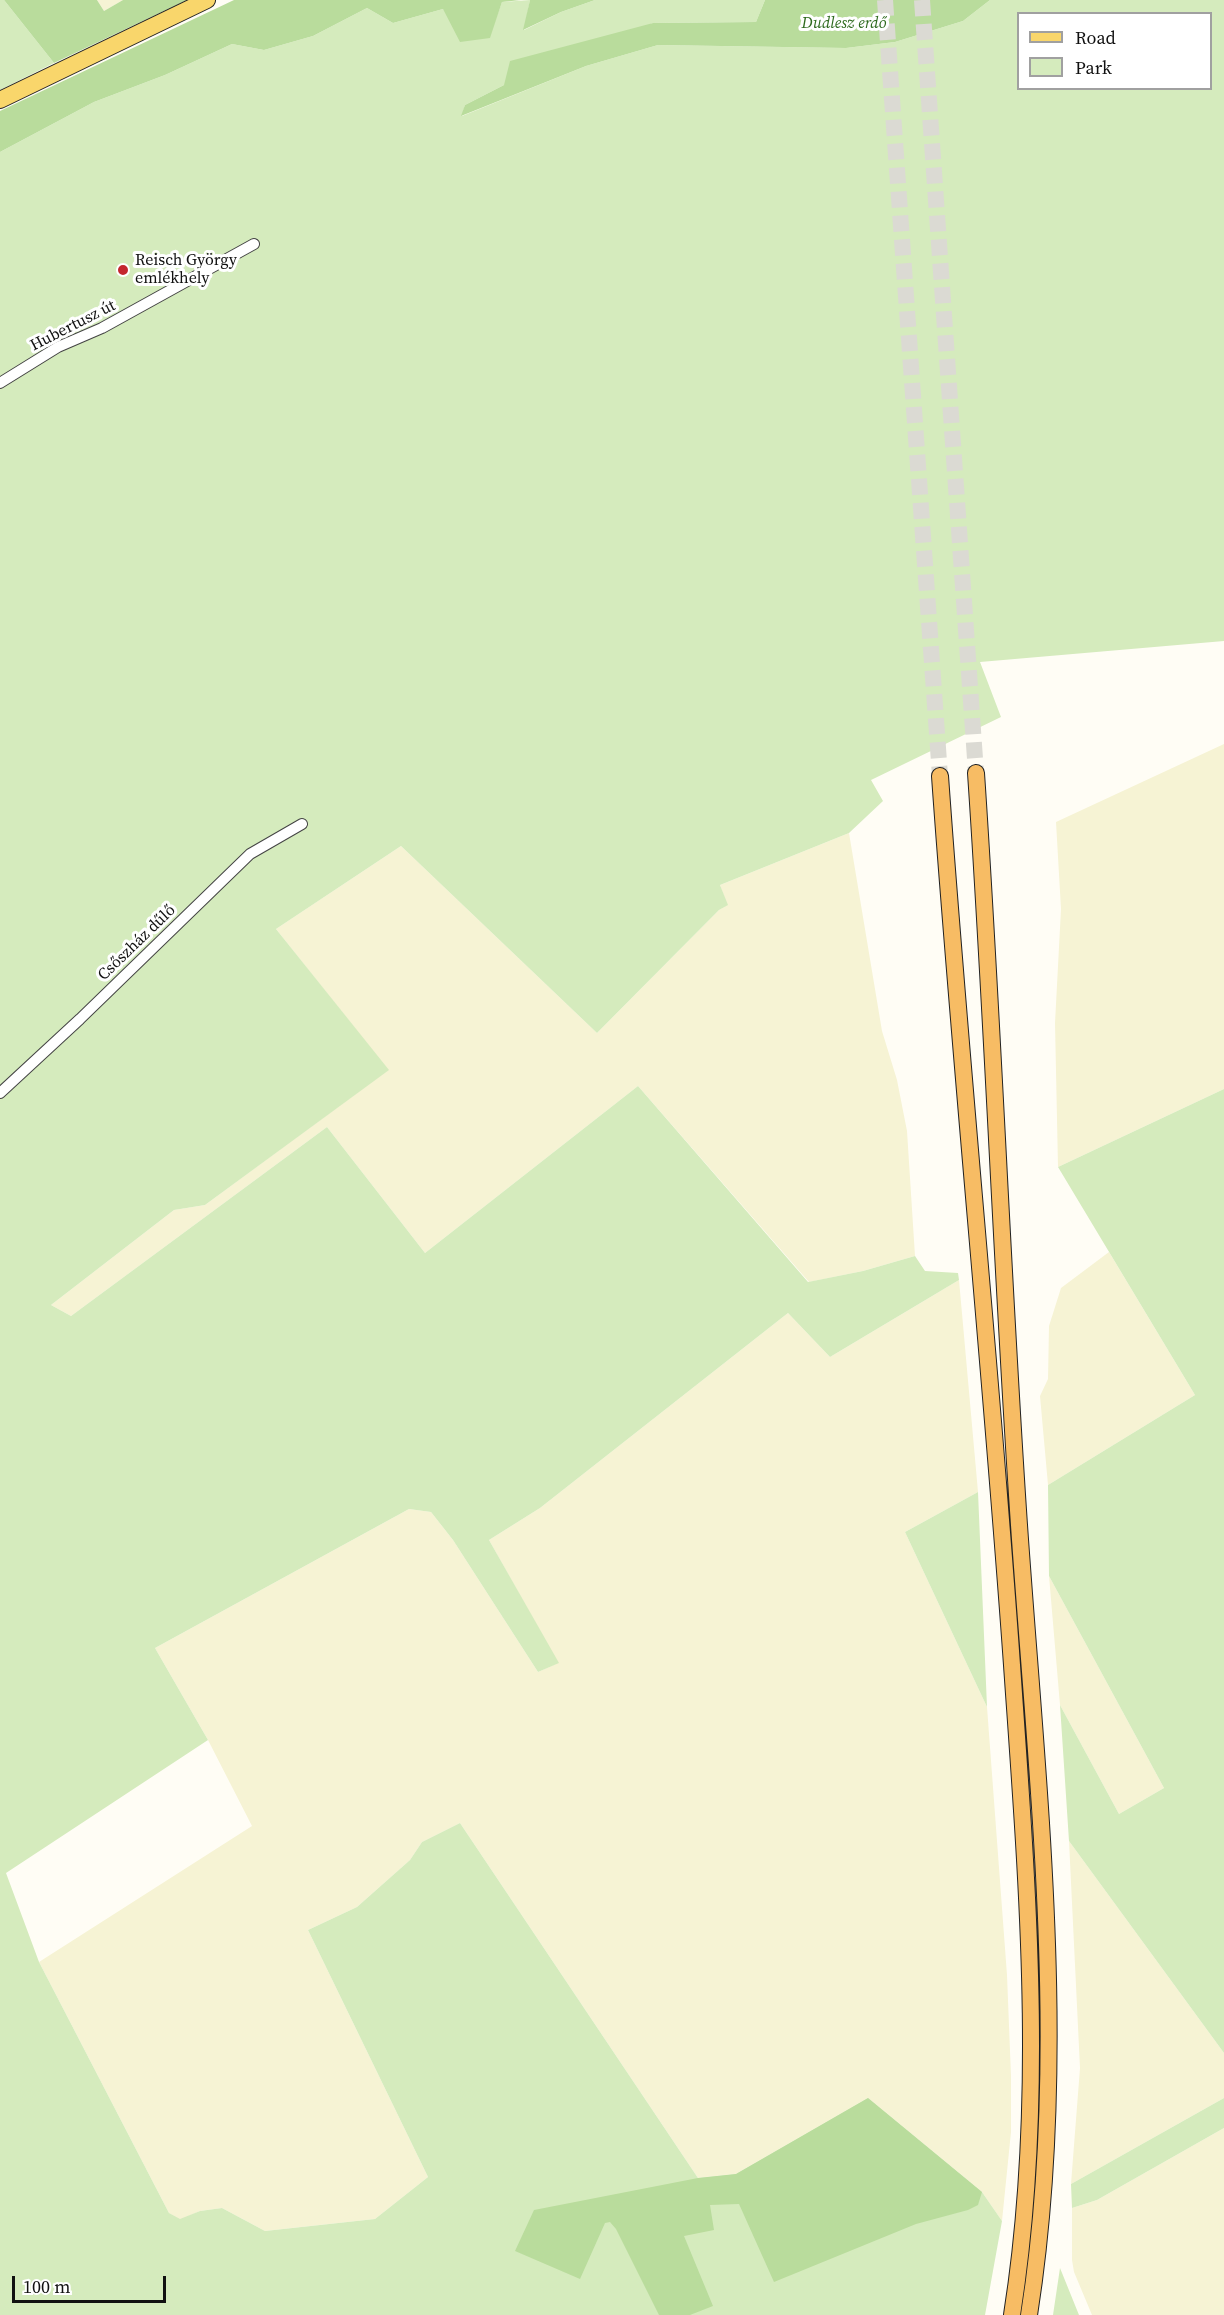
<!DOCTYPE html>
<html>
<head>
<meta charset="utf-8">
<style>
  body { margin:0 }
  #map { position:relative; width:1224px; height:2315px; overflow:hidden; background:#fffdf5; font-family:"Source Serif 4",serif }
  canvas { display:block }
  .legend { position:absolute; left:1017px; top:12px; width:195px; height:78px; box-sizing:border-box; background:#fff; border:2px solid #a0a0a0; margin:0; padding:8px 10px; list-style:none; font-size:18px; color:#111 }
  .legend li { display:flex; align-items:center; gap:12px; height:30px }
  .legend b { width:30px; border:2px solid #a0a0a0 }
  .scale { position:absolute; left:12px; top:2276px; width:154px; height:27px; box-sizing:border-box; border:3px solid #111; border-top:0; padding-left:8px; font-size:18px; line-height:21px; white-space:nowrap; color:#111; -webkit-text-stroke:4px #fff; paint-order:stroke }
</style>
</head>
<body>
<div id="map">
<canvas width="1224" height="2315"></canvas>
<ul class="legend">
<li><b style="height:8px;background:#f9d66b"></b>Road</li>
<li><b style="height:16px;background:#d5ebbd"></b>Park</li>
</ul>
<div class="scale">100 m</div>
</div>
<script>
const ctx = document.querySelector('canvas').getContext('2d');
ctx.lineJoin = 'round';
function paint(path, color) {
  ctx.fillStyle = color;
  ctx.fill(path, 'evenodd');
}
function trace(path, color, width, dash) {
  ctx.strokeStyle = color;
  ctx.lineWidth = width;
  ctx.lineCap = dash ? 'butt' : 'round';
  ctx.setLineDash(dash || []);
  ctx.stroke(path);
}
function label(font, color, halo, rows, align = 'center') {
  ctx.font = font + ' "Source Serif 4",serif';
  ctx.lineWidth = 6;
  ctx.setLineDash([]);
  ctx.textBaseline = 'middle';
  ctx.strokeStyle = halo;
  ctx.fillStyle = color;
  for (const [text, x, y, turn = 0] of rows) {
    ctx.save();
    ctx.translate(x, y);
    ctx.rotate((+turn || 0) * Math.PI / 180);
    ctx.textAlign = isNaN(turn) ? turn : align;
    if (halo) ctx.strokeText(text, 0, 0);
    ctx.fillText(text, 0, 0);
    ctx.restore();
  }
}
paint(new Path2D(`
  M97,0H123L104,11Z
  M1224,744V1089L1058,1167L1055,1023L1061,909L1056,822Z
  M849,833L882,1031L897,1080L907,1131L915,1256L863,1271L809,1282L638,1086L425,1253L327,1127L71,1316L51,1305L174,1210L205,1205L388,1070L276,929L401,846L597,1033L719,910L727,905L720,885Z
  M1109,1252L1195,1395L1048,1485L1040,1396L1048,1379L1049,1326L1061,1288Z
  M959,1280L978,1492L905,1532L987,1707L1007,1975L1011,2076V2132L1002,2221L982,2192L868,2098L736,2174L698,2178L460,1823L422,1842L410,1860L357,1907L308,1930L428,2177L375,2219L265,2231L222,2208L200,2211L180,2220L169,2213L39,1962L252,1826L208,1740L155,1648L409,1509L431,1512L453,1540L538,1672L558,1663L489,1540L540,1508L788,1313L830,1357Z
  M1049,1576L1164,1788L1119,1814L1060,1705Z
  M1069,1841L1224,2053V2098L1071,2184L1080,2068Z
  M1224,2128V2315H1092L1074,2272L1072,2260V2208L1097,2200Z`), '#f6f3d4');
paint(new Path2D(`
  M0,0H4L54,63L0,90Z
  M530,0L524,30L561,12L595,0H765L756,22L653,23L504,85L465,105L462,116L586,66L658,45L846,48L895,42L963,21L990,0H1224V641L980,662L1001,717L871,780L883,801L849,833L720,885L728,905L719,910L597,1033L401,846L276,929L389,1070L205,1205L174,1210L51,1305L71,1316L327,1127L425,1253L638,1086L808,1282L863,1271L915,1256L925,1271L958,1273L959,1280L830,1357L788,1313L540,1508L489,1540L559,1663L538,1672L453,1540L431,1512L409,1509L155,1648L208,1740L6,1873L39,1962L169,2213L180,2219L200,2211L222,2208L265,2231L375,2219L428,2177L308,1930L357,1907L410,1860L422,1842L460,1823L698,2178L736,2174L868,2098L982,2192L1002,2221L985,2315H0V152L94,102L165,75L232,44L264,50L313,36L367,8L393,23L443,9L489,38L502,2ZM1018,14H1210V88H1018Z
  M1224,1089V2053L1069,1841L1060,1705L1119,1814L1164,1788L1049,1576L1048,1485L1195,1395L1058,1167Z
  M978,1492L987,1707L905,1532Z
  M1224,2098V2128L1097,2200L1072,2208L1071,2184Z
  M1060,2268L1079,2315H1053Z`), '#d5ebbd');
paint(new Path2D(`
  M4,0H97L104,11L123,0H187L54,63Z
  M234,0H521L502,2L490,38L460,42L443,9L393,23L367,8L313,36L264,50L232,44L165,75L94,102L0,152V111Z
  M530,0H595L561,12L523,30Z
  M765,0H990L963,21L895,42L846,48L658,45L586,66L461,116L465,105L504,85L510,61L653,23L756,22Z
  M868,2098L982,2192L978,2205L968,2210L916,2224L774,2282L739,2204L710,2205L714,2230L684,2236L713,2306L690,2315H659L616,2229L610,2222L605,2223L580,2279L515,2251L534,2210L698,2178L736,2174Z`), '#b9dc9c');
trace(new Path2D(`
  M885,0L940,776
  M922,0L976,773`), '#dbdad3', 16, [16, 8]);
const minor = new Path2D(`
  M0,383L58,347L102,328L254,244
  M0,1093L80,1019L250,854L302,824`);
const primary = new Path2D(`
  M0,100L207,0`);
const trunk = new Path2D(`
  M976,773C993,1023 1002,1274 1019,1525C1037,1787 1070,2054 1029,2315
  M940,776C961,1072 991,1368 1012,1665C1027,1882 1046,2099 1012,2315`);
trace(minor, '#444', 12);
trace(primary, '#222', 18);
trace(trunk, '#222', 18);
trace(minor, '#fff', 10);
trace(primary, '#f9d66b', 16);
trace(trunk, '#f7bc64', 16);
for (const [x, y, r, color] of [
  [123,270,6,"#c4262e"]
]) {
  const dot = new Path2D();
  dot.arc(x, y, r, 0, 2 * Math.PI);
  ctx.fillStyle = color;
  ctx.fill(dot);
  trace(dot, '#fff', 2);
}
label('italic 16px', '#2f6b1f', '#fff', [
  ["Dudlesz erdő",844,24]
]);
label('16px', '#111', '#fff', [
  ["Reisch György",135,261],
  ["emlékhely",135,279]
], 'left');
label('16px', '#111', '#fff', [
  ["Hubertusz út",73,326,-27],
  ["Csőszház dűlő",137,943,-44]
]);
</script>
</body>
</html>
